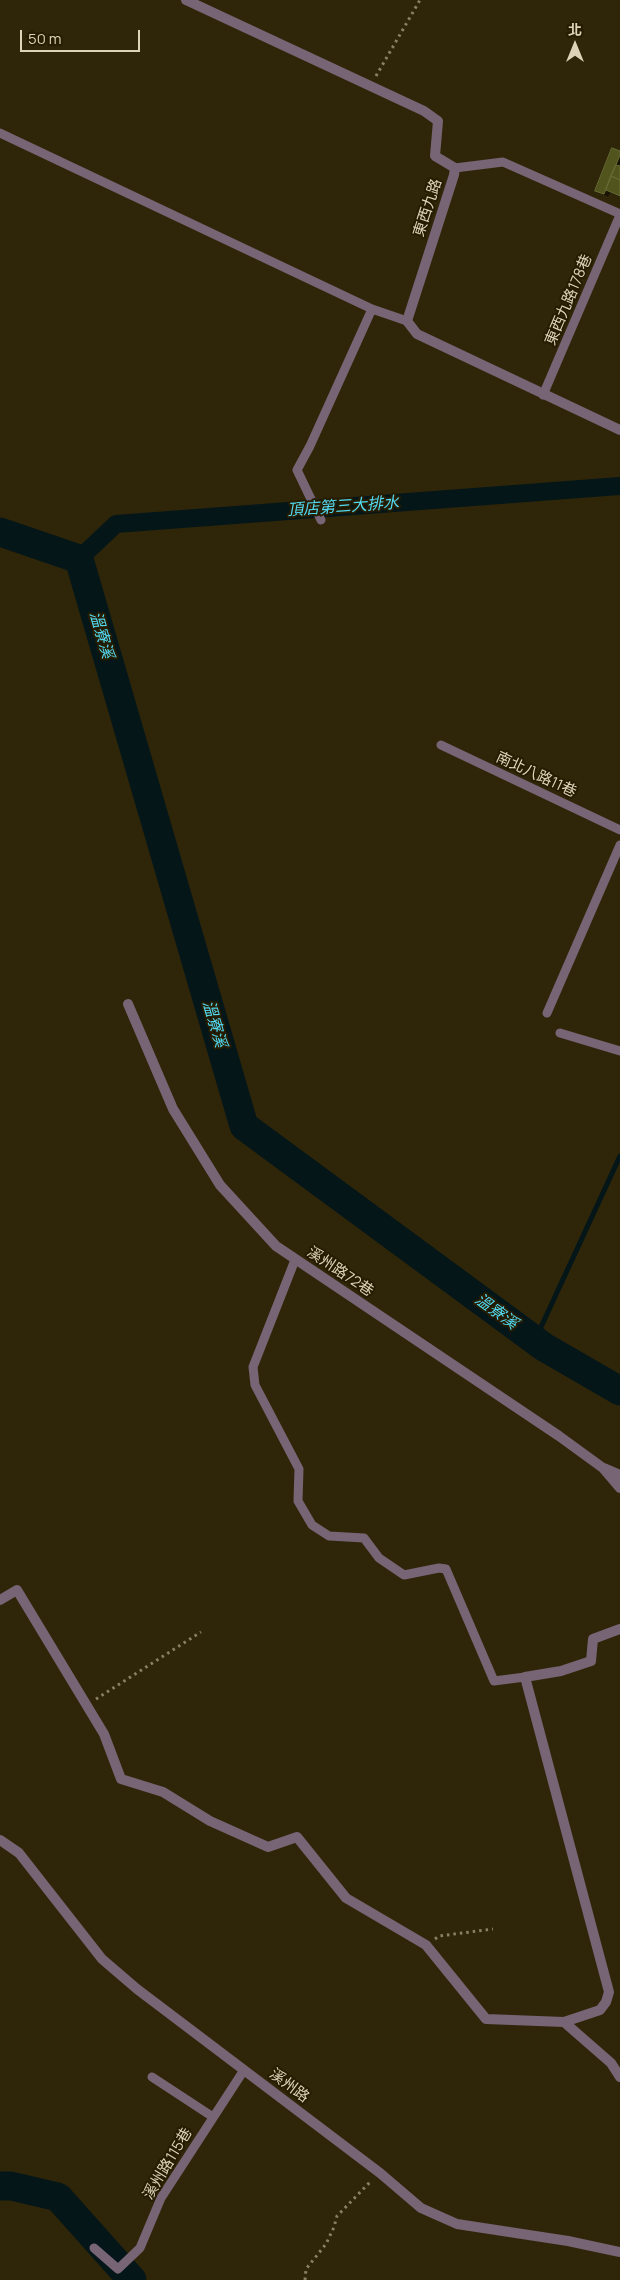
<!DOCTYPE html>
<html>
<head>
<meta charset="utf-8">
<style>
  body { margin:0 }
  #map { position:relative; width:620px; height:2280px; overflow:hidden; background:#2f2609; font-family:Manrope,"Noto Sans TC",sans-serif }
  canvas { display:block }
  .north { position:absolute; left:550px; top:20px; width:50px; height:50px; -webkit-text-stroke:4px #251c01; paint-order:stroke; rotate:0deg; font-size:14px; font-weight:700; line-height:20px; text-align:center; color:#dcd3b8 }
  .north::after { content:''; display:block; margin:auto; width:18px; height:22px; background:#dcd3b8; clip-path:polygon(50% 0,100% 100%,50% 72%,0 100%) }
  .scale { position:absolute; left:20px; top:30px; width:120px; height:22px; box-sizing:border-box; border:2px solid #dcd3b8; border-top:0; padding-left:6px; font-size:15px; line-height:18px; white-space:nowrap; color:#dcd3b8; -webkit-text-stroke:4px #251c01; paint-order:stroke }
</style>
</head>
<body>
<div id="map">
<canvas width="620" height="2280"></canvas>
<div class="north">北</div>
<div class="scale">50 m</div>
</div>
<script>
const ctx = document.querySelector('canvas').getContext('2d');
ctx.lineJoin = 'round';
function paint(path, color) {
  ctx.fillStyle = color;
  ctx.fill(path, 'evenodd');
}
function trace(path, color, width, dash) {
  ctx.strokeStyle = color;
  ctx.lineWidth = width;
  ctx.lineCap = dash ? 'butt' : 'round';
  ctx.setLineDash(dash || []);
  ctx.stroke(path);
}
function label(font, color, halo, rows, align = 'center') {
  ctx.font = font + ' Manrope,"Noto Sans TC",sans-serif';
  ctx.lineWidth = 4;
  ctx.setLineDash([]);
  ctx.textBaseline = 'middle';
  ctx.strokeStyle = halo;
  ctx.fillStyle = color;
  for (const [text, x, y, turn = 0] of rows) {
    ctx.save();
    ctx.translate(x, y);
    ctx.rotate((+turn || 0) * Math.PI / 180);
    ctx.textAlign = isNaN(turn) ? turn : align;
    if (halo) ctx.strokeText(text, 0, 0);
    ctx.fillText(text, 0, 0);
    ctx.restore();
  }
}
paint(new Path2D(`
  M620,153V197L610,193L608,197L596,190Z`), '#0007');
trace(new Path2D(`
  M535,1340L620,1156`), '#051619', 5);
trace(new Path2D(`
  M79,559L116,524L620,486`), '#051619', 18);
trace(new Path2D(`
  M0,532L79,559L244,1126L544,1347L620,1391
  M0,2186H11L58,2197L132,2280`), '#051619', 29);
const building = new Path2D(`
  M612,148L620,151V155L604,194L595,191Z
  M616,165L620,166V180L611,176Z
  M611,176L620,180V196L606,190Z`);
paint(building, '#51541d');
trace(building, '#686b35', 1);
trace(new Path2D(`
  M376,76L420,0
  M96,1699L201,1632
  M435,1939L439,1936L493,1929
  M305,2280L306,2269L326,2244L334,2227L337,2216L372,2180`), '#8a8165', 3, [2.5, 4]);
trace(new Path2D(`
  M0,133L372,309L407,321
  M455,168L503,162L620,214
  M543,395L620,215
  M321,520L297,470L310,446L372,309
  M441,745L620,830
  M547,1013L620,845
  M560,1033L620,1051
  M295,1260L253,1367L255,1385L299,1469L298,1501L312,1525L329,1536L364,1538L379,1558L404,1575L439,1568L446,1569L494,1681L525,1677
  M152,2077L213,2117
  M94,2248L118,2269L140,2248L161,2198L244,2070`), '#776474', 9);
trace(new Path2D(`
  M128,1004L173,1109L220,1185L276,1246L559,1436L603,1468L620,1488
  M604,1468L620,1475
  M0,1600L17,1590L104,1734L121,1779L163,1792L210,1821L268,1847L297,1837L346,1898L426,1945L486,2019L564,2022L600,2010L606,2002L609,1992L525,1677L561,1671L591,1661L593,1639L620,1629
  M0,1840L19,1853L102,1959L137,1989L380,2173L421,2208L457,2224L568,2241L620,2252
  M564,2022L611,2063L620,2077`), '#776474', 10);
trace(new Path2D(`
  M186,0L424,111L438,121L435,156L455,168L454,175L407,321L417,334L620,430`), '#776474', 10);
label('15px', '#dcd3b8', '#251c01', [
  ["東西九路",428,208,-72],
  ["東西九路178巷",569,300,-67],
  ["南北八路11巷",536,775,25],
  ["溪州路72巷",340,1272,34],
  ["溪州路",289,2086,37],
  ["溪州路115巷",168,2164,-59]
]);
label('italic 16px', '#52daf3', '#251c01', [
  ["頂店第三大排水",343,507,-4],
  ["溫寮溪",101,635,74],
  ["溫寮溪",214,1024,74],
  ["溫寮溪",496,1312,36]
]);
</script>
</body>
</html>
